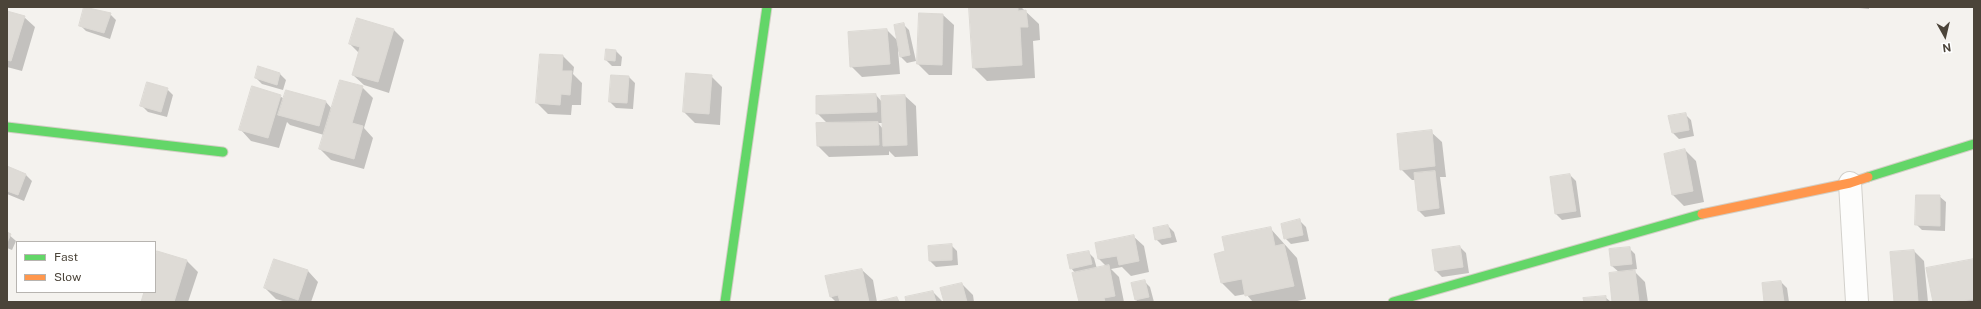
<!DOCTYPE html>
<html>
<head>
<meta charset="utf-8">
<style>
  body { margin:0 }
  #map { position:relative; width:1981px; height:309px; overflow:hidden; background:#f4f2ee; font-family:"Public Sans",sans-serif }
  canvas { display:block }
  .frame { position:absolute; inset:0; border:8px solid #4b4439; pointer-events:none }
  .legend { position:absolute; left:16px; top:241px; width:140px; height:52px; box-sizing:border-box; background:#fff; border:1px solid #b7b4b0; margin:0; padding:5px 7px; list-style:none; font-size:12px; color:#4b4439 }
  .legend li { display:flex; align-items:center; gap:8px; height:20px }
  .legend b { width:20px; border:1px solid #b7b4b0 }
  .north { position:absolute; left:1925px; top:16px; width:40px; height:40px; -webkit-text-stroke:3px #fff; paint-order:stroke; rotate:172deg; font-size:11px; font-weight:700; line-height:16px; text-align:center; color:#4b4439 }
  .north::after { content:''; display:block; margin:auto; width:14px; height:18px; background:#4b4439; clip-path:polygon(50% 0,100% 100%,50% 72%,0 100%) }
</style>
</head>
<body>
<div id="map">
<canvas width="1981" height="309"></canvas>
<div class="frame"></div>
<ul class="legend">
<li><b style="height:5px;background:#63d668"></b>Fast</li>
<li><b style="height:5px;background:#ff974d"></b>Slow</li>
</ul>
<div class="north">N</div>
</div>
<script>
const ctx = document.querySelector('canvas').getContext('2d');
ctx.lineJoin = 'round';
function paint(path, color) {
  ctx.fillStyle = color;
  ctx.fill(path, 'evenodd');
}
function trace(path, color, width, dash) {
  ctx.strokeStyle = color;
  ctx.lineWidth = width;
  ctx.lineCap = dash ? 'butt' : 'round';
  ctx.setLineDash(dash || []);
  ctx.stroke(path);
}
paint(new Path2D(`
  M85,7L110,14L116,20L110,39L86,31L80,25Z
  M970,7H1021L1039,24L1040,40L1033,41L1035,78L987,81L974,68Z
  M1849,7H1869V9Z
  M7,12L24,17L35,27L22,71L7,67Z
  M920,14L943,15L954,25L952,75H929L918,64Z
  M903,24L909,30L916,61L907,63L901,57L898,50L900,74L862,77L851,66L887,30L898,41Z
  M394,30L404,40L389,93L364,85L353,75L359,53L350,44Z
  M616,51L622,57L621,66H612L606,60Z
  M563,56L574,67L573,74L582,83L581,105H572L571,115L548,114L537,103Z
  M259,68L280,74L286,80L283,90L262,84L256,78Z
  M711,76L722,87L720,125L695,123L684,112Z
  M629,77L635,83L633,109L616,108L610,102Z
  M362,87L373,98L364,128L373,138L364,169L331,160L320,149L324,135L290,125L287,122L279,148L251,141L241,130L280,96L284,99L286,91L326,102L332,109Z
  M167,89L173,95L167,117L148,112L142,106Z
  M876,95L882,102L905,96L916,106L918,156L895,157L889,151V155L829,157L818,146L828,124L817,113ZM878,123H883V129Z
  M1685,114L1691,120L1694,136L1679,139L1673,133Z
  M1431,132L1442,142L1446,177H1440L1445,214L1425,217L1419,211L1415,180H1412L1401,169Z
  M1685,150L1696,161L1704,202L1684,206L1673,195L1665,154Z
  M7,167L26,175L32,181L24,201L7,194Z
  M1570,175L1576,181L1581,217L1562,220L1556,214Z
  M1939,196L1946,202L1945,231L1922,230L1916,224Z
  M1300,221L1306,227L1309,241L1291,244L1285,238Z
  M1168,226L1174,232L1177,242L1162,245L1156,239Z
  M1270,228L1297,258L1306,299L1293,302H1253L1246,294L1235,296L1222,283L1216,255L1226,252Z
  M7,233L16,241L12,250L7,248Z
  M1133,236L1144,246L1149,272L1131,276L1122,267L1111,269L1119,277L1124,302H1080L1076,274L1071,268L1088,252L1094,258L1097,269L1107,267L1099,259L1096,244Z
  M951,245L957,251L958,265L936,267L930,261L929,247Z
  M1460,247L1466,253L1469,273L1442,277L1436,271L1433,250Z
  M1629,248L1635,254L1637,269L1633,270L1645,282L1648,302H1613L1620,273L1612,266Z
  M1914,251L1924,261L1928,302H1895Z
  M158,252L187,261L198,272L188,302H142L145,292H155V260Z
  M275,260L308,271L318,282L311,302H286L276,299L265,288Z
  M1974,260V302H1934Z
  M862,270L873,280L877,302H836L831,297Z
  M1144,281L1150,287L1154,302H1138L1136,300Z
  M1781,282L1787,288L1789,302H1765Z
  M962,284L973,295L974,302H945Z
  M933,292L943,302H907Z
  M1605,297L1611,302H1585Z`), '#0003');
const building = new Path2D(`
  M84,7L111,13L104,33L79,26Z
  M969,7H1018V11L1026,10L1028,27H1020L1022,65L973,68Z
  M7,11L25,16L11,61L7,60Z
  M919,13L943,14L942,65L917,64Z
  M357,18L394,29L378,82L352,75L360,47L349,44Z
  M904,23L910,55L900,57L894,25Z
  M887,29L890,64L850,67L848,32Z
  M606,49L616,50L615,61L605,60Z
  M540,54L563,55L562,71H572L570,95L561,94L560,105L536,103Z
  M258,66L280,73L277,85L255,78Z
  M686,73L712,75L709,114L683,112Z
  M611,75L629,76L627,103L609,102Z
  M340,80L363,86L352,123L363,126L354,159L319,149Z
  M147,82L168,88L161,112L140,106Z
  M252,86L281,95L268,138L239,130Z
  M286,90L326,101L319,126L278,115Z
  M876,94L877,112L816,114V96Z
  M905,95L907,145L883,146L881,96Z
  M1686,113L1689,130L1672,133L1668,116Z
  M878,122L879,145L817,146L816,123Z
  M1432,130L1435,166L1400,170L1397,134Z
  M1685,149L1693,191L1672,195L1664,154Z
  M7,166L26,174L18,195L7,191Z
  M1435,171L1439,208L1418,211L1414,173Z
  M1570,174L1576,211L1555,214L1550,177Z
  M1916,195H1940V226L1915,225Z
  M1300,219L1303,235L1284,239L1281,224Z
  M1168,225L1171,237L1155,240L1153,228Z
  M1271,227L1275,246L1284,244L1294,286L1245,296L1242,279L1221,283L1214,254L1225,251L1222,237Z
  M7,232L11,234L7,243Z
  M1134,235L1139,261L1119,265L1117,256L1098,259L1095,243Z
  M952,244V260L929,261L928,246Z
  M1460,246L1463,267L1435,271L1432,250Z
  M1630,247L1632,264L1611,266L1609,249Z
  M1914,250L1918,302H1894L1890,252Z
  M157,251L187,260L174,302H141L144,292H155V257Z
  M1089,251L1092,264L1070,269L1067,255Z
  M274,259L308,270L298,300L264,288Z
  M1974,259V299L1956,302H1933L1926,268Z
  M1109,265L1115,296L1104,298L1105,302H1079L1072,273Z
  M862,269L869,302H840L838,295L830,297L825,276Z
  M1635,270L1639,302H1612L1609,273Z
  M1145,280L1149,297L1135,300L1131,283Z
  M1781,281L1784,302H1764L1762,283Z
  M962,283L967,302H944L940,288Z
  M933,291L936,302H906L905,297Z
  M1606,296V302H1584L1583,298Z
  M897,297L899,302H876Z`);
paint(building, '#dedbd6');
trace(building, '#dcd9d4', 1);
const street = new Path2D(`
  M1850,183L1857,302`);
const fast = new Path2D(`
  M7,127L223,152
  M1868,177L1974,144
  M725,302L767,7
  M1393,302L1702,214`);
const slow = new Path2D(`
  M1702,214L1850,183L1868,177`);
trace(street, '#d2d0cb', 24);
trace(fast, '#d3cfc5', 11);
trace(slow, '#d3cfc5', 11);
trace(street, '#fdfdfc', 22);
trace(fast, '#63d668', 9);
trace(slow, '#ff974d', 9);
</script>
</body>
</html>
